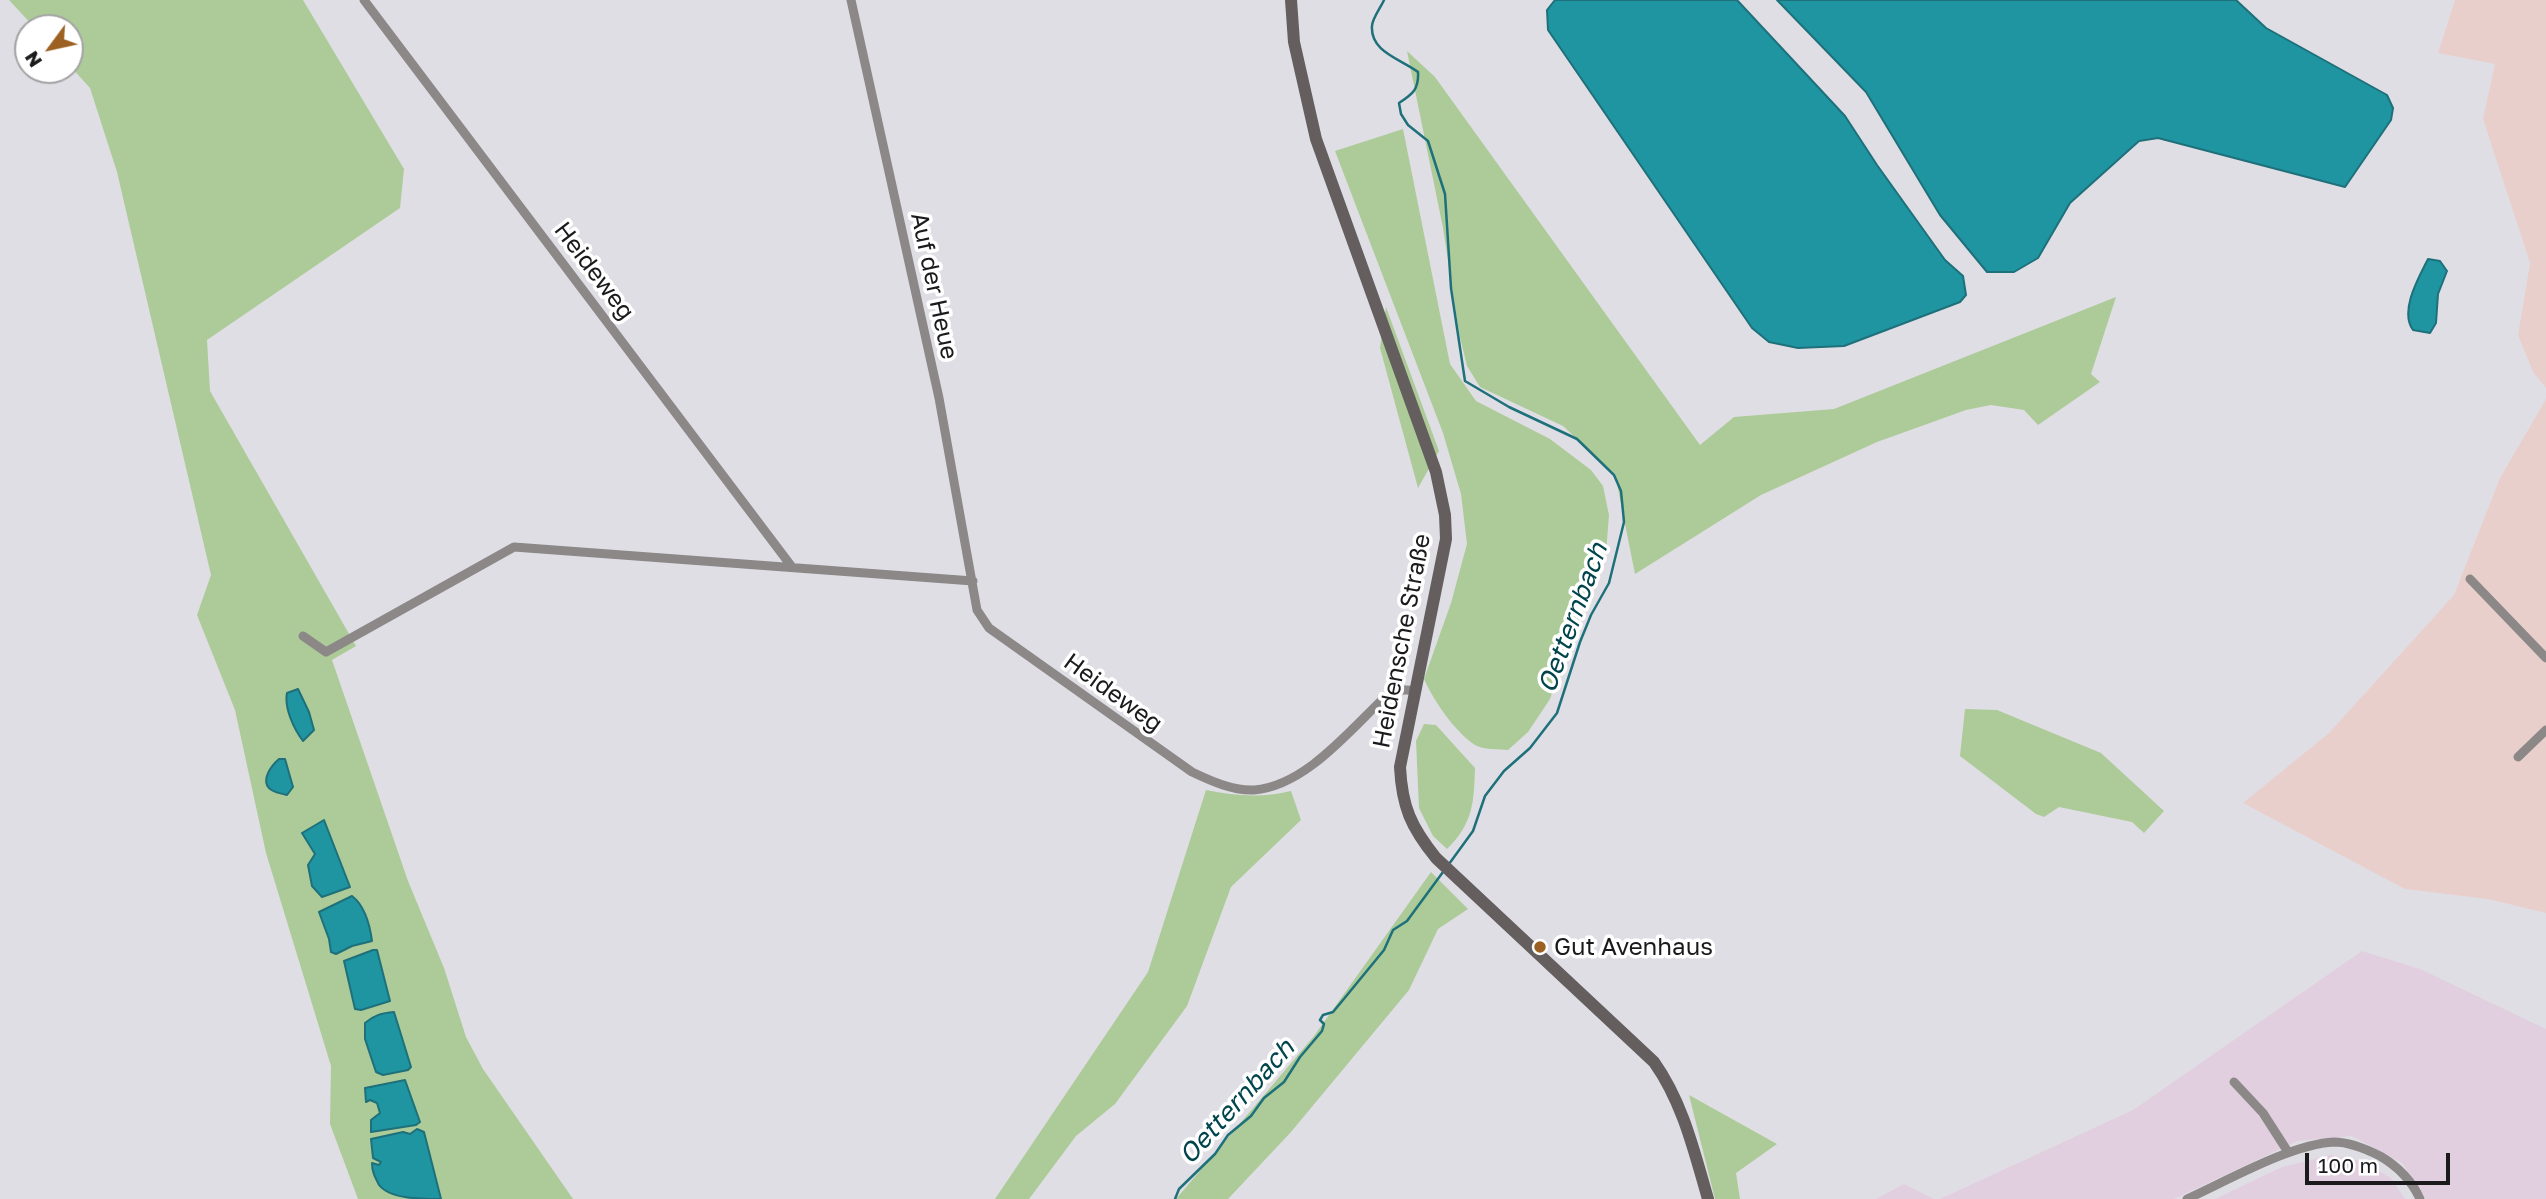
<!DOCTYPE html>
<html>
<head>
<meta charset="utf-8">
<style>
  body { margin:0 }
  #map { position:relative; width:2546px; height:1199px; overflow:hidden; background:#e0dee5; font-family:"Golos Text",sans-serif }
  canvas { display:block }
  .north { position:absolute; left:14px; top:14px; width:70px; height:70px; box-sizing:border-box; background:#fff; border:2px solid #a3a3a4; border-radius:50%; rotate:237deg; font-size:19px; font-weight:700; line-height:28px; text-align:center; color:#1a191b }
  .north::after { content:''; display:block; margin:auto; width:24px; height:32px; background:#9c6122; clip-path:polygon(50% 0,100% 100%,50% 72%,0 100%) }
  .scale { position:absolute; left:2305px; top:1153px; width:145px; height:32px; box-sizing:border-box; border:4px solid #1a191b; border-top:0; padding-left:9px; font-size:21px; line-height:24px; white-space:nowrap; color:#1a191b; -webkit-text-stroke:5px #fff; paint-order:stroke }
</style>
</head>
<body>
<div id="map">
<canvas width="2546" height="1199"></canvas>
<div class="north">N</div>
<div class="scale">100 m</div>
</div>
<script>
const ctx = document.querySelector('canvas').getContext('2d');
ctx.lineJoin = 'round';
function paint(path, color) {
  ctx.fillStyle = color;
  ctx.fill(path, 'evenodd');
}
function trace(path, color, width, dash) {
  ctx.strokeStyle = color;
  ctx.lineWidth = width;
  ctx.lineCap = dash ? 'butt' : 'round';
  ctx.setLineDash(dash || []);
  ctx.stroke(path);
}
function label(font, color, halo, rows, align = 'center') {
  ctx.font = font + ' "Golos Text",sans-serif';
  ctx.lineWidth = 7;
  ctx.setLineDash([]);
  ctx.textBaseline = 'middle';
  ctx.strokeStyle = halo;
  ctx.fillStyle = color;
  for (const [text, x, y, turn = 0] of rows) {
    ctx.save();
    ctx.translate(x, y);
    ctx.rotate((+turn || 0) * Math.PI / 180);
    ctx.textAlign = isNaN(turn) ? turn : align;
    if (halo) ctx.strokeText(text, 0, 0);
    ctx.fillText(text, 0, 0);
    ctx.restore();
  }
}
paint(new Path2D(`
  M2455,0H2546V388L2533,372L2518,335L2530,263L2483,119L2495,64L2438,53Z
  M2546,399V913L2488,899L2405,889L2243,803L2329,733L2454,595L2500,478Z`), '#e9cfcc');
paint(new Path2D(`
  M2362,951L2420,969L2546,1029V1199H2426L2402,1163L2352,1136L2297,1141L2174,1199H1940L2133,1110Z
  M2330,1155L2362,1161L2391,1178L2405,1199H2215L2282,1167Z
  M1904,1184L1934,1199H1876Z`), '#e1cfdf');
paint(new Path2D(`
  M9,0H303L404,169L400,208L207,340L210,391L356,646L332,660L408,881L444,968L466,1037L483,1069L573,1199H358L330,1124L331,1066L266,853L235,710L197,615L211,575L117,172L90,88L70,66V28H35Z
  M1407,51L1435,77L1700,445L1734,417L1834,409L2116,297L2091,374L2100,382L2038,425L2024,410L1991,405L1966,410L1877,442L1761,495L1635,574L1615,474L1563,426L1480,387L1467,366L1459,333L1443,228Z
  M1403,129L1450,364L1476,401L1550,439L1591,470L1603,486L1609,515L1606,553L1592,593L1566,649L1550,699L1528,732L1508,750C1499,749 1483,750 1475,745C1456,733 1433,700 1424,679L1451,603L1467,544L1461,494L1443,433L1335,151Z
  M1386,307L1439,451L1418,488L1380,348Z
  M1965,709L1997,710L2101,753L2164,811L2144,833L2132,822L2059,807L2044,817L2036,814L1960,756Z
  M1424,724L1436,725L1475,768C1474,802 1473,824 1447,849L1433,836L1419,808L1416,741Z
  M1206,790C1235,796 1262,798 1291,791L1301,820L1231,887L1187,1006L1115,1104L1076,1136L1029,1199H995L1148,972Z
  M1431,872L1468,909L1438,929L1409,990L1291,1132L1228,1199H1176L1314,1036Z
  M1689,1095L1777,1144L1736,1173L1740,1199H1715Z`), '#accb98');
const water = new Path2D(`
  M1555,0H1737L1845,116L1877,165L1945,260L1963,276L1966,295L1960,302L1844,346L1798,348L1769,342L1752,328L1548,30L1547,10Z
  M1777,0H2236L2266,28L2387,95L2393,108L2391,120L2345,187L2158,138L2139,141L2070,203L2038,258L2014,272H1987L1940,215L1866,92Z
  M2428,259L2440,261L2447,271L2438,294L2436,323L2430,333L2413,330C2399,311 2419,277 2428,259Z
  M298,689L309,712L314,730L303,741C294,729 284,708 287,693Z
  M279,759H285L293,787L287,795C282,794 274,792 270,789C260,780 272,765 279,759Z
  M324,820L350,887L322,897L312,886L308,865L315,854L302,833Z
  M352,896C365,906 370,926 372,941L352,946L336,954L331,952L329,939L319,912Z
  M373,950H377L390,1001L361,1010L355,1009L344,961Z
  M394,1012L411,1067L408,1070L383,1075L376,1072L365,1039V1023C374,1015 382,1013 394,1012Z
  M405,1080L420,1122L416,1125L371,1132V1120L380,1113L377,1103L370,1100L366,1102L365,1088Z
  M417,1129L424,1132L441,1199C420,1199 390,1199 379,1185C375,1177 372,1172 372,1163L379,1165L381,1162L373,1158L371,1139L403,1132L410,1134Z`);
paint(water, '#1f95a2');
trace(water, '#1e707a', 2);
trace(new Path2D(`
  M1384,0C1381,7 1372,19 1372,26C1370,52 1401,59 1418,72C1419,89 1413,94 1399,103L1401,114L1408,125L1428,141L1445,194L1451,288L1465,381L1509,407L1577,439L1614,475L1621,491L1624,522L1609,583L1591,615L1580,642L1557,713L1530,748L1504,771L1485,796L1473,831L1449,864
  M1175,1199L1179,1189L1215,1154L1228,1135L1251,1116L1264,1098L1284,1082L1300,1057L1322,1031L1324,1024L1320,1020L1323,1015L1333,1012L1343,1000L1384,950L1393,930L1407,921L1443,872`), '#1e707a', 2.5);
trace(new Path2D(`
  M364,0L792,567
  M851,0L939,398L977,610L989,628L1192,772C1211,781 1233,791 1254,790C1305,786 1349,731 1384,698C1395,691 1401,688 1415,691
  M2470,579L2546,658
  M303,636L326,652L514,547L973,581
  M2518,757L2546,730
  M2234,1082L2263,1113L2288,1152
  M2187,1199C2227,1181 2291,1144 2334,1142C2350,1142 2366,1149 2380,1156C2397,1166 2412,1181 2420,1199`), '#8b8887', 9);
trace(new Path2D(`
  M1291,0L1294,42L1316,139L1436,472L1445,515L1446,539L1400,767C1402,807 1411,827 1436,858L1654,1062C1683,1103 1694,1151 1708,1199`), '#645f5e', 12);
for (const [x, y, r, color] of [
  [1540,947,7,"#9c6122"]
]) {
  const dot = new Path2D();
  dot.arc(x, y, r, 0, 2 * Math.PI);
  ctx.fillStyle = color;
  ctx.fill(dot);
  trace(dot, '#fff', 2.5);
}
label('24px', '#1a191b', '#fff', [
  ["Heideweg",594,271,53],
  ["Auf der Heue",934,286,78],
  ["Heidensche Straße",1402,641,-79],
  ["Heideweg",1113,693,36]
]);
label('24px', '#1a191b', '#fff', [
  ["Gut Avenhaus",1554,947]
], 'left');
label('italic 26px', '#00444c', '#fff', [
  ["Oetternbach",1573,618,-70],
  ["Oetternbach",1237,1102,-48]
]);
</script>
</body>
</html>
